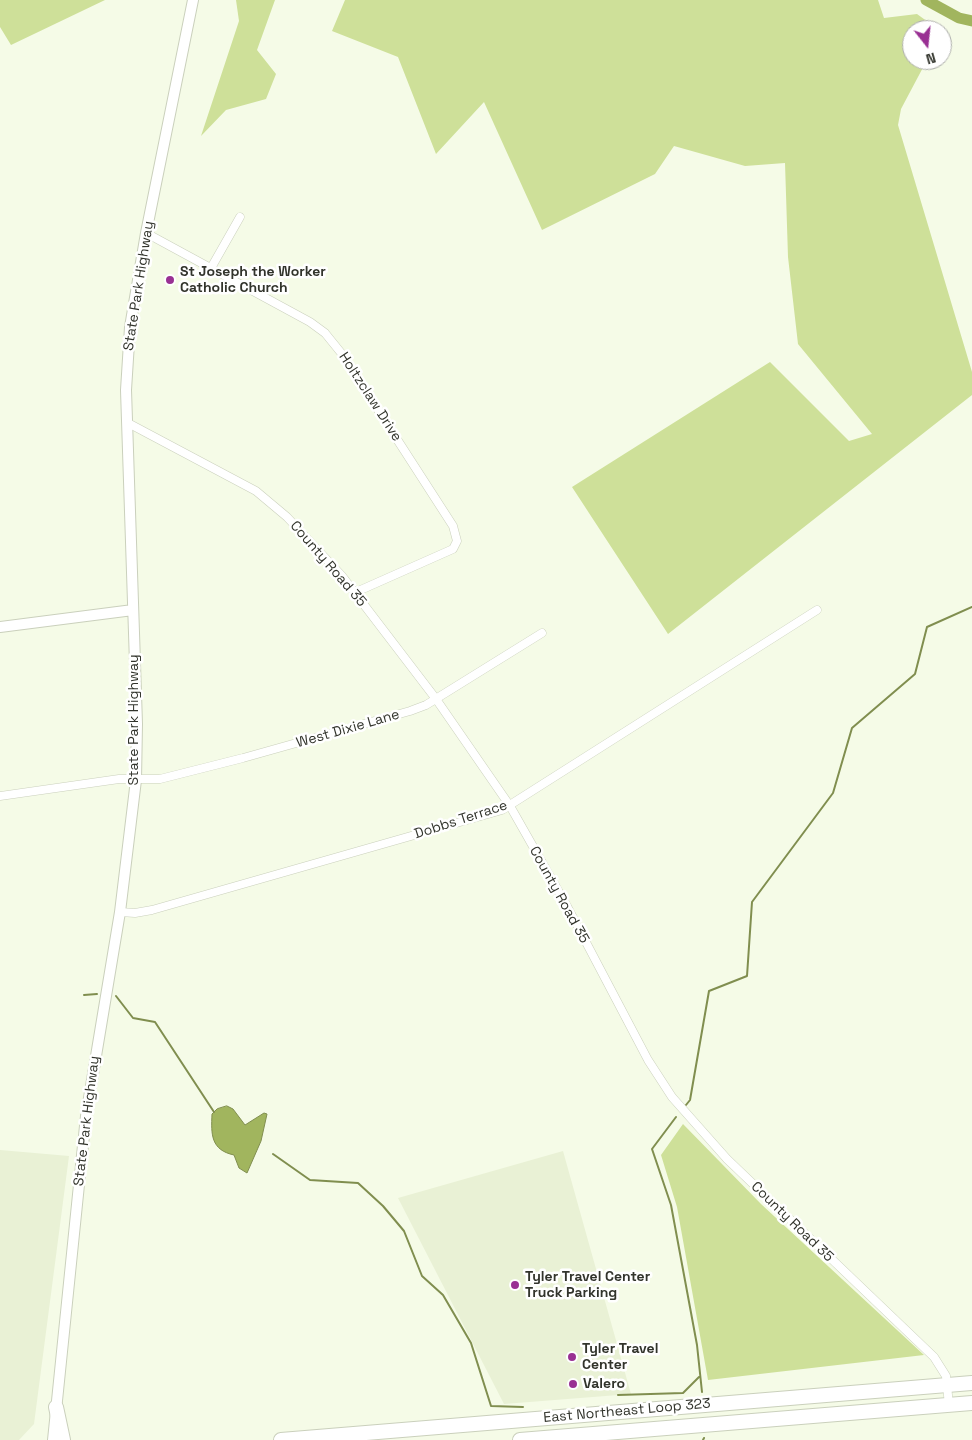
<!DOCTYPE html>
<html>
<head>
<meta charset="utf-8">
<style>
  body { margin:0 }
  #map { position:relative; width:972px; height:1440px; overflow:hidden; background:#f5fbe7; font-family:"Space Grotesk",sans-serif }
  canvas { display:block }
  .north { position:absolute; left:902px; top:20px; width:50px; height:50px; box-sizing:border-box; background:#fff; border:1px solid #adaeab; border-radius:50%; rotate:164deg; font-size:14px; font-weight:700; line-height:20px; text-align:center; color:#32342c }
  .north::after { content:''; display:block; margin:auto; width:18px; height:22px; background:#993093; clip-path:polygon(50% 0,100% 100%,50% 72%,0 100%) }
</style>
</head>
<body>
<div id="map">
<canvas width="972" height="1440"></canvas>
<div class="north">N</div>
</div>
<script>
const ctx = document.querySelector('canvas').getContext('2d');
ctx.lineJoin = 'round';
function paint(path, color) {
  ctx.fillStyle = color;
  ctx.fill(path, 'evenodd');
}
function trace(path, color, width, dash) {
  ctx.strokeStyle = color;
  ctx.lineWidth = width;
  ctx.lineCap = dash ? 'butt' : 'round';
  ctx.setLineDash(dash || []);
  ctx.stroke(path);
}
function label(font, color, halo, rows, align = 'center') {
  ctx.font = font + ' "Space Grotesk",sans-serif';
  ctx.lineWidth = 5;
  ctx.setLineDash([]);
  ctx.textBaseline = 'middle';
  ctx.strokeStyle = halo;
  ctx.fillStyle = color;
  for (const [text, x, y, turn = 0] of rows) {
    ctx.save();
    ctx.translate(x, y);
    ctx.rotate((+turn || 0) * Math.PI / 180);
    ctx.textAlign = isNaN(turn) ? turn : align;
    if (halo) ctx.strokeText(text, 0, 0);
    ctx.fillText(text, 0, 0);
    ctx.restore();
  }
}
paint(new Path2D(`
  M0,1150L69,1156L34,1424L19,1440H0Z
  M563,1151L631,1394L504,1404L398,1198Z`), '#e9f1d5');
paint(new Path2D(`
  M0,0H105L11,45L0,27Z
  M236,0H275L257,50L276,74L266,99L226,110L201,136L239,21Z
  M345,0H878L884,18L917,14L939,30H912V60H927L901,109L898,125L972,372V395L668,634L572,487L770,362L849,441L872,434L798,344L788,257L785,163L745,166L674,146L655,174L542,230L484,102L436,154L398,57L332,31Z
  M683,1124L761,1204L924,1355L708,1380L677,1207L661,1155Z`), '#cee099');
const water = new Path2D(`
  M227,1106L233,1109L245,1125L264,1113L267,1114L261,1141L247,1173L239,1168L234,1155C211,1150 211,1135 212,1114L217,1109Z`);
paint(water, '#a1b55e');
trace(water, '#808e4f', 1);
trace(new Path2D(`
  M84,995L97,994
  M116,996L133,1018L155,1022L214,1112
  M686,1105L690,1100L709,991L747,976L752,902L833,793L852,728L915,674L927,627L972,607
  M676,1117L652,1149L671,1205L697,1345L702,1392
  M273,1154L310,1180L358,1183L383,1206L404,1231L422,1276L443,1295L471,1343L491,1406L523,1407
  M618,1395L683,1393L699,1377
  M703,1440L704,1438`), '#808e4f', 2);
trace(new Path2D(`
  M926,0L959,18L972,21`), '#a1b55e', 11);
const street = new Path2D(`
  M146,233L310,322L325,333L342,354L453,526L457,541L453,549L356,592
  M211,268L240,217
  M128,423L256,491L287,517L342,576L436,699L510,806L568,908L648,1060L672,1097L727,1159L934,1357L946,1376L949,1405
  M0,796L119,779H160L243,758L410,711L426,705L542,633
  M120,912L135,913L152,910L502,810L817,610`);
const secondary = new Path2D(`
  M0,627L133,610
  M53,1440L86,1116L120,912L136,780L137,724L126,390L130,327L146,233L193,0`);
const highway = new Path2D(`
  M56,1407L63,1440
  M281,1440L972,1383
  M520,1440L972,1403`);
trace(street, '#cad0bc', 9);
trace(secondary, '#cad0bc', 12);
trace(highway, '#cad0bc', 16);
trace(street, '#fff', 8);
trace(secondary, '#fff', 10);
trace(highway, '#fff', 14);
for (const [x, y, r, color] of [
  [170,280,5,"#993093"],
  [515,1285,5,"#993093"],
  [572,1357,5,"#993093"],
  [573,1384,5,"#993093"]
]) {
  const dot = new Path2D();
  dot.arc(x, y, r, 0, 2 * Math.PI);
  ctx.fillStyle = color;
  ctx.fill(dot);
  trace(dot, '#fff', 2);
}
label('bold 14px', '#32342c', '#fff', [
  ["St Joseph the Worker",180,272],
  ["Catholic Church",180,288],
  ["Tyler Travel Center",525,1277],
  ["Truck Parking",525,1293],
  ["Tyler Travel",582,1349],
  ["Center",582,1365],
  ["Valero",583,1384]
], 'left');
label('14px', '#32342c', '#fff', [
  ["State Park Highway",139,286,-81],
  ["Holtzclaw Drive",370,397,57],
  ["County Road 35",328,564,49],
  ["State Park Highway",134,720,-90],
  ["West Dixie Lane",348,729,-16],
  ["Dobbs Terrace",461,820,-18],
  ["County Road 35",559,895,61],
  ["State Park Highway",87,1121,-83],
  ["County Road 35",792,1222,44],
  ["East Northeast Loop 323",627,1411,-5]
]);
</script>
</body>
</html>
